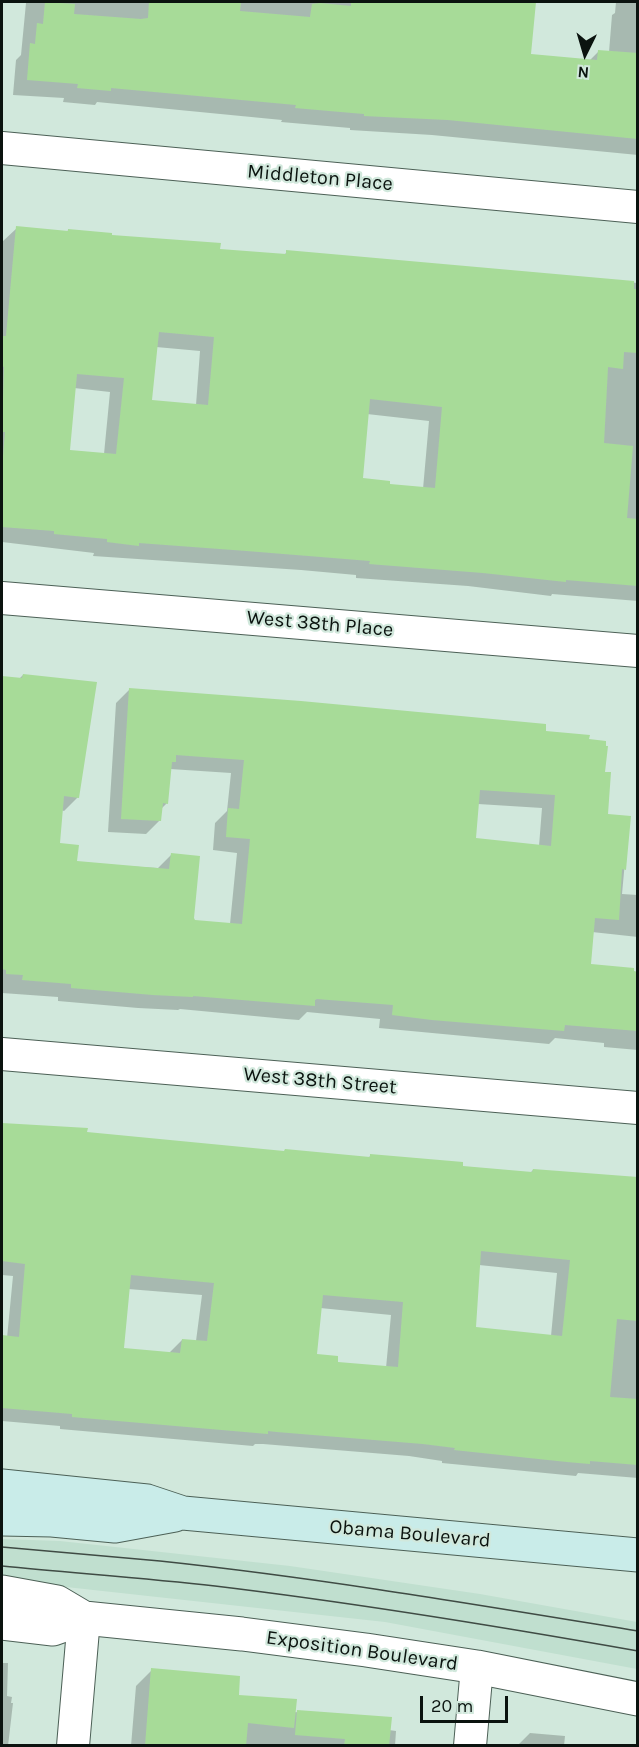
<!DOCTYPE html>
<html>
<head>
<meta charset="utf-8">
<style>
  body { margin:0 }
  #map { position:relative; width:639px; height:1747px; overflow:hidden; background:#d1e8dc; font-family:Karla,sans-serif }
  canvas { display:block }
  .frame { position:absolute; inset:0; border:3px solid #0b130f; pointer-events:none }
  .north { position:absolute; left:555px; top:24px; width:60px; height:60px; -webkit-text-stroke:4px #d1e8dc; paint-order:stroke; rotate:185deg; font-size:16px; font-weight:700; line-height:24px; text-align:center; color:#0b130f }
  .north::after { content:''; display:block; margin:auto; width:21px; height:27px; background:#0b130f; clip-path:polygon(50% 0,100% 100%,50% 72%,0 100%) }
  .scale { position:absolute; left:420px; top:1696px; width:88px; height:27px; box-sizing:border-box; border:3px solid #0b130f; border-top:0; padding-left:8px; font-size:18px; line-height:21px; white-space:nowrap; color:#0b130f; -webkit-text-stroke:4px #d1e8dc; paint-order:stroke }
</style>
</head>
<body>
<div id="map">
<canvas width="639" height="1747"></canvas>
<div class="frame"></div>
<div class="north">N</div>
<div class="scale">20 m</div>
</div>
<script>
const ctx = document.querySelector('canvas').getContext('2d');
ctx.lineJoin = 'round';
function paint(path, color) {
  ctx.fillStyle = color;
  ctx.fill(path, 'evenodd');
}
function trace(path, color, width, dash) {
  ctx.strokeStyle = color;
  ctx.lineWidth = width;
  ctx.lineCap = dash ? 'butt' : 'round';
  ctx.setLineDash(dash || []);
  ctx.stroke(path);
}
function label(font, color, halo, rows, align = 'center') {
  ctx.font = font + ' Karla,sans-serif';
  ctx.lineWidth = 4.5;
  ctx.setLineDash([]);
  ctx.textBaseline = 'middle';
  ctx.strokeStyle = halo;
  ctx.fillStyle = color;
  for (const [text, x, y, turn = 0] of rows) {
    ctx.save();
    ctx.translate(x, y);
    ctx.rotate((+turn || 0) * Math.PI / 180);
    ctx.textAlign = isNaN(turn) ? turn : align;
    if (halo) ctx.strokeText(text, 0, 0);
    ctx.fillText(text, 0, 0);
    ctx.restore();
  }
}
paint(new Path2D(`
  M2,1539L60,1541L290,1566L480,1594L637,1622V1669L385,1622L66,1587L2,1576Z`), '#c0dfcf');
paint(new Path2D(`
  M17,2H535L529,56L589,61L599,51L609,52L612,15L615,13L616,2H638V155L432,135L350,130V128L281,122L282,120L97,102L95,105L63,102L64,98L13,95L16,60L21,55L26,3Z
  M17,228L67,232L68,230L218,250L283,256L287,252L638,283V601L552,594L551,596L468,586L356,578V575L301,570L93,556L94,553L2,542V242ZM156,347L200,351L196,405L150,401ZM74,388L110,392L104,454L68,451ZM367,414L429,421L423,489L388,486L362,480Z
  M23,675L78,797L64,811L61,810L58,844L76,863L158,868L171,855L194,921L230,924L237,853L213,850L215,823L227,811L231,773L170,769L167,803L161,809L160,820L146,834L108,832L116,703L130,689L544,732L588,741L604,773L606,816L629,818L622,894L638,895V937L592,932L589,965L638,973V1050L604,1047V1043L555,1038L549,1044L379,1028L380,1019L307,1012L299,1020L286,1019L180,1009L178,1010L138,1008L58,1001V997L2,993V678L19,679ZM478,804L542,808L539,846L475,839Z
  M2,1124L283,1153L368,1158L371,1155L461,1167L530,1173L533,1170L638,1179V1478L578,1473L576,1476L442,1463V1461L409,1456L263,1444H255L253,1446L60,1429V1426L2,1421V1337L7,1338L13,1276L2,1275ZM479,1265L557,1273L551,1336L474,1328ZM128,1289L202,1295L196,1341L182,1340L169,1353L123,1349ZM320,1308L391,1315L386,1368L336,1364L315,1356Z
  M2,1663H8L7,1696L12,1697L11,1703H13L8,1746H2Z
  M152,1670L294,1712L390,1719L389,1730L396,1731L395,1746H131L136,1686Z
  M530,1733L565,1736L564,1746H517Z`), '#0003');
paint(new Path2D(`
  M45,2L75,4L74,14L141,19L148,18L149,2H241L240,11L310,17L312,4L320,3L351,6V2H536L531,54L597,60L598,50L638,53V139L448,120L364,116V114L295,108L296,105L111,88V91L77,88L78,84L27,80L30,43L35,44L37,23L43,24Z
  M16,226L68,231V229L112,233V235L221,243L220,249L286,254V250L634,281V289H638V353L624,352L623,369L608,367L604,443L633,446L627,518L638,519V586L566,580V582L483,573L369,564L370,561L247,551L139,543V546L107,542V539L54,534V531L2,527V469L5,432H2L4,367L2,366V336H6ZM159,332L214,337L208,405L152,400ZM77,374L124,378L116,454L70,450ZM370,399L442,407L435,488L390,484V481L363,478Z
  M23,674L97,682L79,798L64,796L60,843L79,845L77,861L169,869L171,853L200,856L194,918L195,920L242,924L250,839L226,837L228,808L239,809L244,760L176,755V762H172L168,804L163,803L161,821L121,819L129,688L301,701L546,724V731L590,735L589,739L606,741V746H608L605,772H611L608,814L631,816L626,870L622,869L619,920L595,918L591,964L634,968V971L638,972V1031L565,1025L564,1031L432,1020L392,1015L393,1005L317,999L315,1000V1006L193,996V997L153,995L71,988V984L22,980L23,975L6,974V970L2,969V676L22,678ZM480,790L555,795L551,846L476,838Z
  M2,1123L88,1128L87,1132L284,1151L285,1149L370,1157V1154L463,1162V1166L532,1172L533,1169L638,1177V1321L617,1319L610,1397L638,1399V1465L590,1461V1464L567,1462L454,1450L455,1448L423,1444L277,1432L268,1431V1434L72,1417V1414L2,1408V1335L19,1337L25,1264L2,1261ZM481,1251L570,1260L562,1336L476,1327ZM131,1275L214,1283L207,1341L182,1339L180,1353L124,1348ZM323,1295L403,1302L398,1367L338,1362V1356L317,1354Z
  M151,1668L240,1676L239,1695L297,1699L294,1728L248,1723L246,1746H145Z
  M297,1710L392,1717L389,1746H344L345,1739L295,1735Z`), '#a7db98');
const minor = new Path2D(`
  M2,148L638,207
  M2,598L638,651
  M2,1054L638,1108
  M73,1746L84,1618
  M470,1746L477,1667`);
const tertiary = new Path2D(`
  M2,1592L57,1602L84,1618
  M2,1623L53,1629L84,1618L242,1634L366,1650L477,1667L638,1699`);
const secondary = new Path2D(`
  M2,1486L147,1501L183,1513L638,1555
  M2,1519L52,1520L115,1526L175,1515`);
trace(minor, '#4c6056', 34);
trace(tertiary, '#4c6056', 35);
trace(secondary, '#4c6056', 35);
trace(minor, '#fff', 32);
trace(tertiary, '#fff', 33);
trace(secondary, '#c9ece9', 33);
trace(new Path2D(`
  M2,1547C54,1552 107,1556 160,1561C320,1578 479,1605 638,1631
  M2,1566C72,1573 144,1578 215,1586C356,1603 497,1626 638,1651`), '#3f4b44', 1.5);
label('20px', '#0b130f', '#d1e8dc', [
  ["Middleton Place",320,178,5],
  ["West 38th Place",320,624,5],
  ["West 38th Street",320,1081,5],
  ["Obama Boulevard",410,1534,5],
  ["Exposition Boulevard",362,1651,8]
]);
</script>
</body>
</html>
